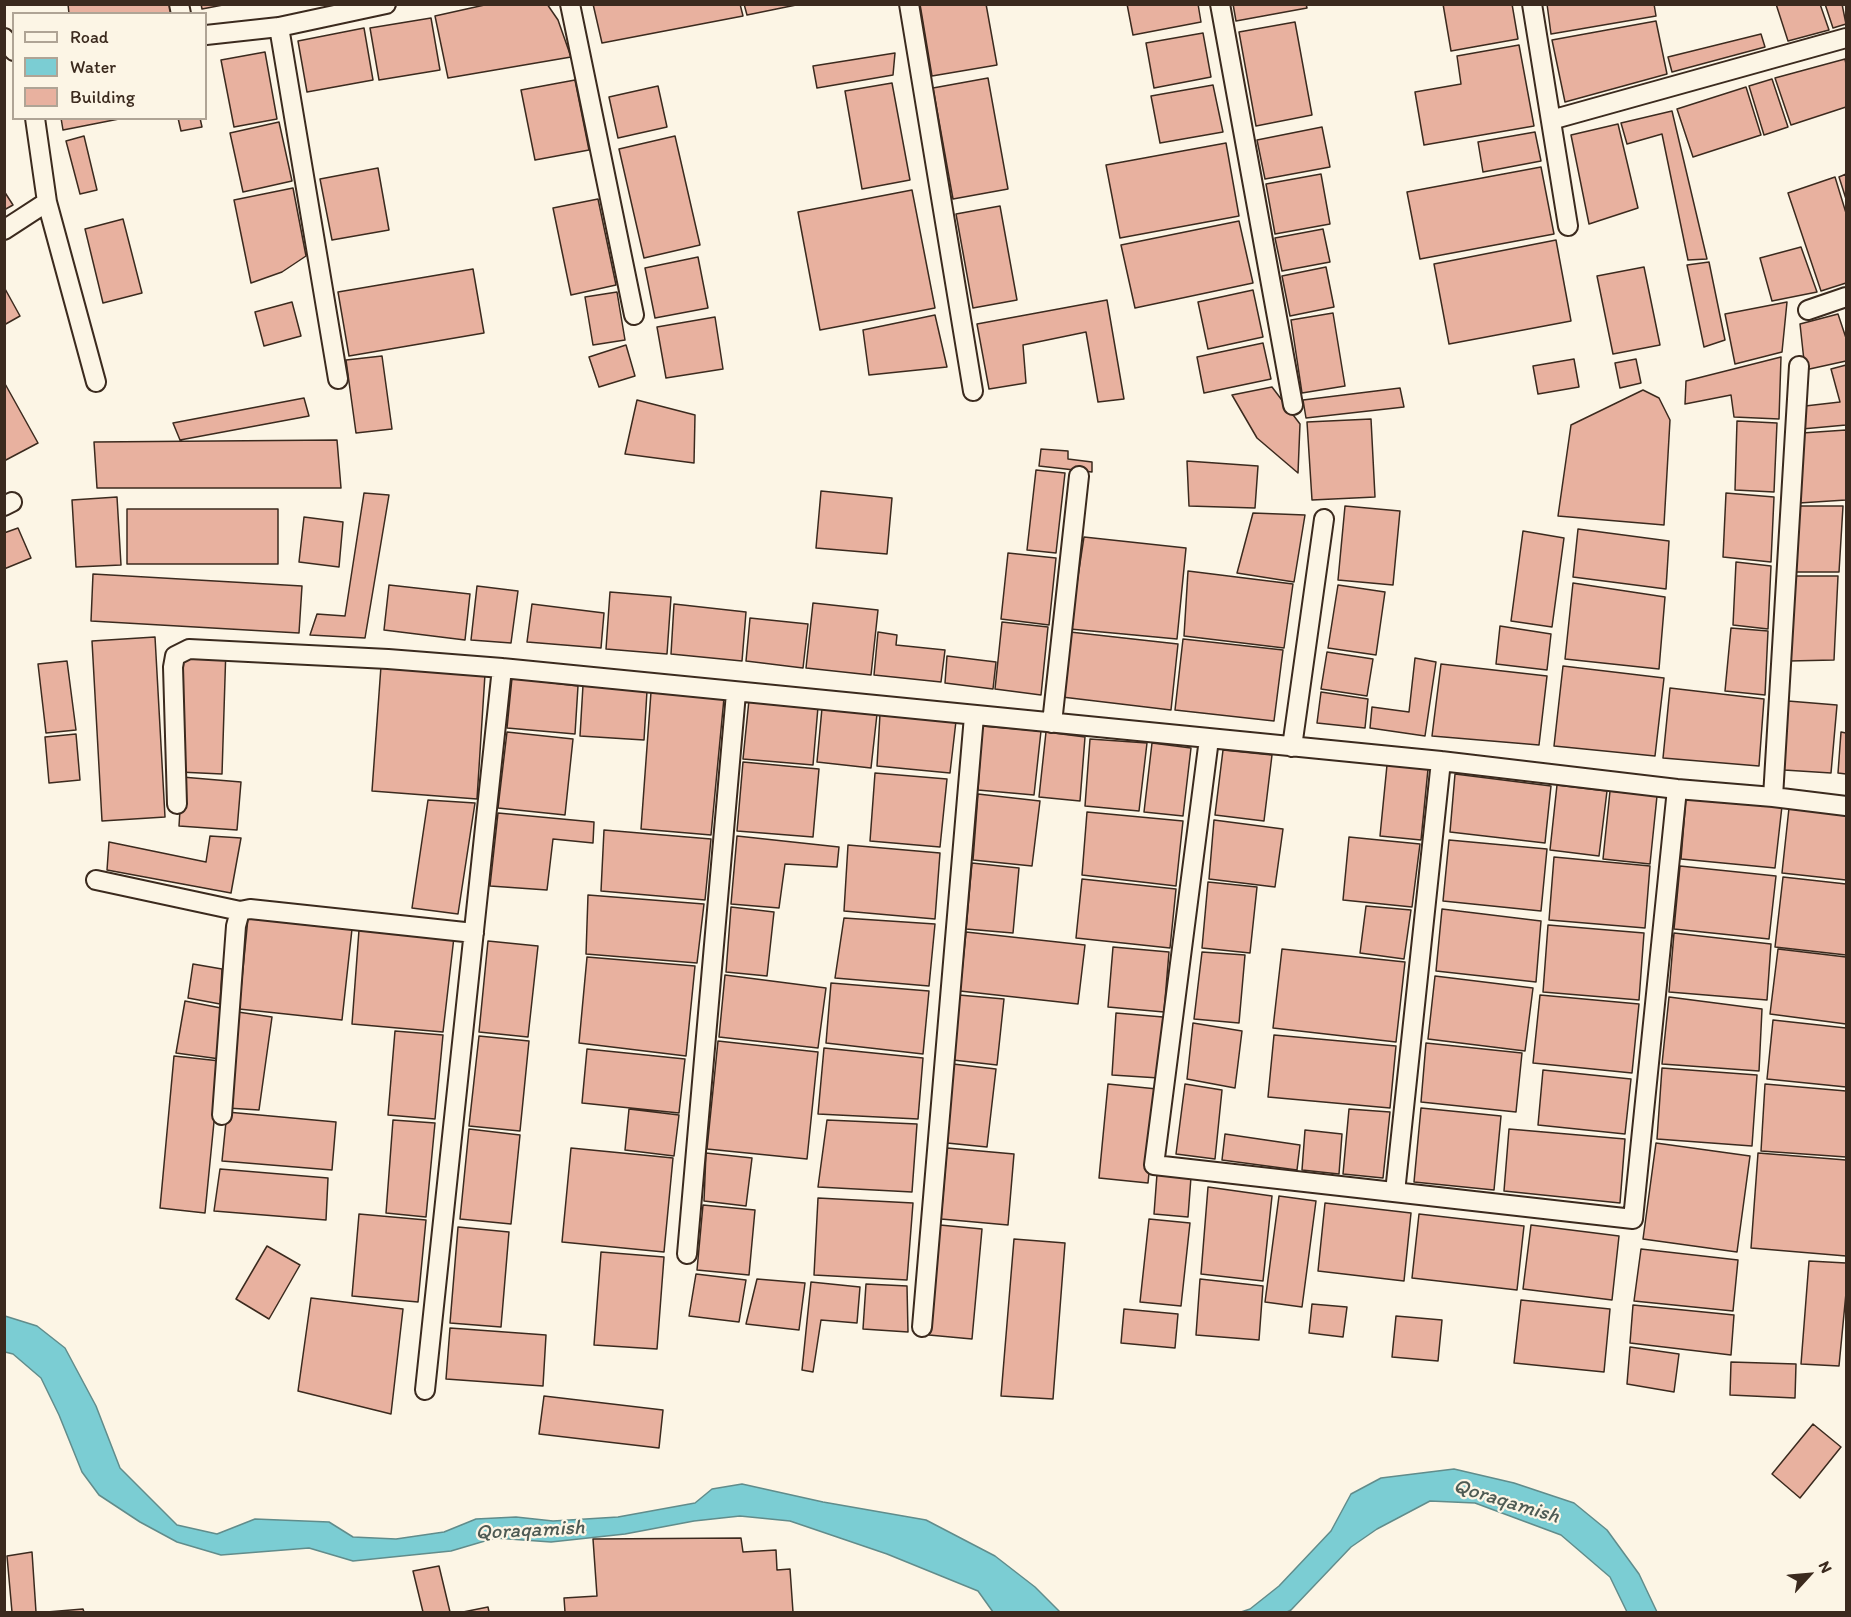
<!DOCTYPE html>
<html>
<head>
<meta charset="utf-8">
<style>
  body { margin:0 }
  #map { position:relative; width:1851px; height:1617px; overflow:hidden; background:#fcf5e5; font-family:Itim,sans-serif }
  canvas { display:block }
  .frame { position:absolute; inset:0; border:6px solid #3b2a1e; pointer-events:none }
  .legend { position:absolute; left:12px; top:12px; width:195px; height:108px; box-sizing:border-box; background:#fcf5e5; border:2px solid #afa495; margin:0; padding:8px 10px; list-style:none; font-size:18px; color:#3b2a1e }
  .legend li { display:flex; align-items:center; gap:12px; height:30px }
  .legend b { width:30px; border:2px solid #afa495 }
  .north { position:absolute; left:1779px; top:1545px; width:60px; height:60px; -webkit-text-stroke:4px #fcf5e5; paint-order:stroke; rotate:64deg; font-size:16px; font-weight:700; line-height:24px; text-align:center; color:#3b2a1e }
  .north::after { content:''; display:block; margin:auto; width:21px; height:27px; background:#3b2a1e; clip-path:polygon(50% 0,100% 100%,50% 72%,0 100%) }
</style>
</head>
<body>
<div id="map">
<canvas width="1851" height="1617"></canvas>
<div class="frame"></div>
<ul class="legend">
<li><b style="height:8px;background:#fcf5e5"></b>Road</li>
<li><b style="height:16px;background:#7bcdd3"></b>Water</li>
<li><b style="height:16px;background:#e8b19f"></b>Building</li>
</ul>
<div class="north">N</div>
</div>
<script>
const ctx = document.querySelector('canvas').getContext('2d');
ctx.lineJoin = 'round';
function paint(path, color) {
  ctx.fillStyle = color;
  ctx.fill(path, 'evenodd');
}
function trace(path, color, width, dash) {
  ctx.strokeStyle = color;
  ctx.lineWidth = width;
  ctx.lineCap = dash ? 'butt' : 'round';
  ctx.setLineDash(dash || []);
  ctx.stroke(path);
}
function label(font, color, halo, rows, align = 'center') {
  ctx.font = font + ' Itim,sans-serif';
  ctx.lineWidth = 4.5;
  ctx.setLineDash([]);
  ctx.textBaseline = 'middle';
  ctx.strokeStyle = halo;
  ctx.fillStyle = color;
  for (const [text, x, y, turn = 0] of rows) {
    ctx.save();
    ctx.translate(x, y);
    ctx.rotate((+turn || 0) * Math.PI / 180);
    ctx.textAlign = isNaN(turn) ? turn : align;
    if (halo) ctx.strokeText(text, 0, 0);
    ctx.fillText(text, 0, 0);
    ctx.restore();
  }
}
const water = new Path2D(`
  M5,1316L37,1326L65,1348L96,1406L120,1468L177,1525L217,1534L255,1519L329,1522L353,1537L396,1539L444,1532L476,1519L516,1517L553,1521L618,1517L695,1503L712,1489L742,1484L823,1502L926,1520L995,1556L1035,1587L1060,1612H993L978,1591L887,1554L790,1521L740,1516L694,1521L625,1534L551,1542L495,1538L451,1551L353,1561L309,1548L221,1555L177,1542L140,1522L99,1495L82,1472L59,1415L41,1378L13,1354L5,1352Z
  M1454,1469L1514,1483L1574,1503L1607,1530L1639,1574L1657,1612H1627L1610,1577L1561,1535L1475,1503L1430,1501L1377,1529L1351,1547L1291,1610L1287,1612H1241L1250,1609L1279,1586L1331,1531L1351,1494L1381,1478Z`);
paint(water, '#7bcdd3');
trace(water, '#618c8b', 1.5);
const building = new Path2D(`
  M68,4H170L171,14H69Z
  M201,4H228L202,9Z
  M489,4H547L558,20L571,57L448,78L435,16Z
  M593,4H740L743,16L602,43Z
  M744,4H801L747,15Z
  M920,4H986L997,65L932,76Z
  M1127,4H1198L1201,22L1133,35Z
  M1233,4H1306L1307,8L1236,21Z
  M1443,4H1512L1518,39L1451,51Z
  M1547,4H1654L1656,16L1551,34Z
  M1776,4H1820L1829,30L1788,41Z
  M1825,4H1842L1846,24L1833,28Z
  M431,18L440,70L379,80L370,28Z
  M1656,21L1667,74L1565,102L1552,40Z
  M1295,22L1312,115L1256,126L1239,32Z
  M364,28L373,80L307,92L298,41Z
  M1203,33L1211,77L1154,88L1146,43Z
  M1761,34L1765,47L1672,72L1668,57Z
  M1519,45L1534,126L1424,145L1415,92L1461,84L1457,56Z
  M265,52L277,119L234,127L221,60Z
  M895,53L893,75L817,88L813,66Z
  M1845,59L1846,64V107L1791,125L1775,78Z
  M988,78L1008,189L953,199L933,88Z
  M1772,79L1788,127L1764,135L1749,86Z
  M575,80L589,150L535,160L521,90Z
  M892,83L910,180L862,189L845,91Z
  M1213,85L1223,132L1160,143L1151,96Z
  M658,86L667,127L618,138L609,97Z
  M1746,87L1761,135L1693,157L1677,109Z
  M1672,111L1707,259L1688,260L1662,134L1627,144L1621,123Z
  M61,118H124L63,130Z
  M178,118H200L202,127L181,131Z
  M279,122L292,181L243,192L230,133Z
  M1618,124L1638,208L1589,224L1571,135Z
  M1322,127L1330,167L1265,179L1257,140Z
  M1535,132L1541,161L1483,172L1478,142Z
  M84,136L97,190L80,194L66,141Z
  M675,136L700,245L644,258L619,149Z
  M1226,143L1239,216L1120,238L1106,165Z
  M1541,167L1554,234L1420,259L1407,192Z
  M378,168L389,230L332,240L320,179Z
  M1321,174L1330,224L1275,234L1266,184Z
  M1846,174V199L1839,177Z
  M1835,177L1846,213V283L1821,291L1788,193Z
  M293,188L306,256L282,272L251,283L234,200Z
  M912,190L935,308L820,330L798,212Z
  M4,191L13,205L4,210Z
  M598,199L616,285L571,295L553,208Z
  M1000,206L1017,300L973,308L956,214Z
  M123,219L142,293L103,303L85,229Z
  M1239,221L1253,283L1135,308L1121,245Z
  M1323,229L1330,262L1282,271L1275,238Z
  M1556,240L1571,321L1449,344L1434,264Z
  M1801,247L1817,292L1772,301L1760,258Z
  M698,257L708,308L655,318L645,268Z
  M1709,262L1725,340L1704,347L1687,265Z
  M1326,267L1334,307L1290,316L1282,276Z
  M1644,267L1660,345L1613,354L1597,276Z
  M473,269L484,333L349,356L338,292Z
  M4,287L20,316L4,325Z
  M1253,290L1263,337L1208,349L1198,302Z
  M617,292L625,340L593,345L585,297Z
  M1107,300L1124,399L1098,402L1086,332L1023,345L1026,383L989,389L977,324Z
  M292,302L301,336L264,346L255,312Z
  M1787,302L1782,352L1735,364L1725,314Z
  M1333,313L1345,386L1302,393L1291,320Z
  M1838,314L1846,338V361L1805,370L1800,324Z
  M935,315L947,367L869,375L863,330Z
  M715,317L723,369L666,378L657,327Z
  M1263,343L1271,379L1204,393L1197,357Z
  M626,345L635,376L599,387L589,357Z
  M382,356L392,429L356,433L346,360Z
  M1781,357L1779,419L1734,417L1731,395L1685,404L1686,381Z
  M1574,359L1579,387L1538,394L1533,366Z
  M1636,359L1641,383L1620,388L1615,363Z
  M1846,365V425L1802,429L1805,406L1840,402L1831,369Z
  M4,382L38,443L4,461Z
  M1272,387L1300,424L1298,473L1257,438L1232,395Z
  M1400,388L1404,407L1306,418L1303,400Z
  M1643,390L1659,398L1670,420L1664,525L1558,516L1571,425Z
  M304,398L309,416L180,440L173,423Z
  M637,400L695,415L694,463L625,454Z
  M1371,419L1375,497L1312,500L1307,422Z
  M1737,421L1777,423L1774,492L1735,490Z
  M1846,430V500L1799,503L1802,433Z
  M337,440L341,488H97L94,442Z
  M1041,449L1068,451V459L1092,462V472L1039,466Z
  M1187,461L1258,466L1255,508L1189,506Z
  M1036,470L1065,473L1056,553L1027,550Z
  M821,491L892,498L887,554L816,548Z
  M364,493L389,495L365,638L310,635L317,614L345,616Z
  M1726,493L1774,497L1771,562L1723,557Z
  M117,497L121,565L76,567L72,500Z
  M1345,506L1400,511L1393,585L1338,580Z
  M1799,506H1843L1839,572H1796Z
  M127,509H278V564H127Z
  M1253,513L1305,515L1294,582L1237,573Z
  M304,517L343,522L339,567L299,562Z
  M18,528L31,558L4,569V533Z
  M1578,529L1669,541L1666,589L1573,577Z
  M1523,531L1564,538L1552,627L1511,621Z
  M1084,537L1186,548L1177,639L1070,629Z
  M1008,553L1056,558L1049,625L1001,619Z
  M1736,562L1771,566L1768,629L1733,625Z
  M1188,571L1293,584L1284,648L1184,636Z
  M93,574L302,586L299,633L91,621Z
  M1795,576H1838L1834,660L1789,661Z
  M1573,583L1665,597L1659,669L1565,659Z
  M389,585L470,594L465,640L384,630Z
  M1338,585L1385,592L1376,655L1328,648Z
  M477,586L518,591L511,643L471,640Z
  M610,592L671,597L667,654L606,649Z
  M813,603L878,610L871,675L806,668Z
  M532,604L604,613L601,648L527,642Z
  M674,604L746,612L742,661L671,654Z
  M750,618L808,624L803,668L746,661Z
  M1002,622L1048,627L1041,695L995,689Z
  M1500,626L1551,634L1547,670L1496,664Z
  M1731,628L1768,631L1765,695L1725,691Z
  M878,632L897,635L896,645L945,650L941,682L874,675Z
  M1070,632L1178,644L1171,710L1062,697Z
  M155,637L165,817L102,821L92,641Z
  M1183,639L1283,650L1274,721L1175,710Z
  M183,645L226,647L222,774L179,772Z
  M1327,652L1373,659L1367,696L1321,689Z
  M947,656L996,662L993,689L945,683Z
  M1415,658L1436,662L1425,736L1370,728L1372,707L1409,712Z
  M67,661L76,730L46,733L38,664Z
  M1441,664L1547,676L1539,745L1432,736Z
  M381,666L485,674L477,799L372,791Z
  M1563,666L1664,678L1655,756L1554,746Z
  M512,678L578,686L575,734L507,728Z
  M583,685L647,691L644,740L580,736Z
  M1670,688L1764,699L1759,766L1663,758Z
  M651,692L724,698L711,835L641,829Z
  M1321,692L1368,699L1365,728L1317,723Z
  M749,700L818,707L813,765L743,759Z
  M1788,701L1837,705L1831,773L1784,770Z
  M822,708L877,714L871,768L817,762Z
  M880,714L956,721L950,773L877,766Z
  M982,726L1041,731L1034,795L978,790Z
  M507,732L573,739L565,815L498,808Z
  M1046,732L1085,737L1080,801L1039,797Z
  M1841,732L1846,733V774L1838,773Z
  M76,734L80,780L49,783L45,737Z
  M1090,739L1147,743L1139,811L1085,806Z
  M1152,743L1191,748L1183,816L1144,812Z
  M1223,750L1272,755L1264,821L1215,815Z
  M743,762L819,769L813,837L737,831Z
  M1387,765L1428,769L1421,840L1380,836Z
  M875,773L947,779L940,847L870,841Z
  M1455,774L1551,786L1545,843L1450,832Z
  M182,777L241,782L237,830L179,826Z
  M1557,785L1607,791L1599,856L1550,850Z
  M1610,791L1657,796L1650,864L1603,859Z
  M978,794L1040,801L1032,866L973,860Z
  M1686,797L1782,806L1775,868L1681,859Z
  M428,800L475,803L458,914L412,908Z
  M1789,808L1846,814V880L1782,873Z
  M1087,812L1183,821L1176,886L1082,875Z
  M498,813L594,822L593,843L553,839L547,890L490,886Z
  M1214,820L1283,829L1275,887L1209,879Z
  M604,830L711,839L705,900L601,891Z
  M210,836L241,838L231,893L107,870L109,842L206,862Z
  M737,836L839,847L837,867L785,864L779,908L731,904Z
  M1349,837L1420,844L1412,907L1343,900Z
  M1449,840L1547,849L1541,911L1443,901Z
  M848,845L940,853L935,919L844,911Z
  M1554,857L1650,866L1645,928L1549,920Z
  M972,863L1019,868L1013,933L966,929Z
  M1680,866L1776,876L1769,939L1674,929Z
  M1783,877L1846,884V955L1775,947Z
  M1082,879L1176,889L1170,948L1076,938Z
  M1208,882L1257,887L1250,953L1202,948Z
  M588,895L704,904L697,963L586,954Z
  M1366,906L1411,910L1404,959L1360,953Z
  M731,907L774,912L767,976L726,972Z
  M1442,909L1541,921L1536,982L1436,971Z
  M248,918L352,929L342,1020L239,1009Z
  M844,918L935,924L929,986L835,978Z
  M1548,925L1644,933L1639,1000L1543,992Z
  M359,930L454,937L443,1032L352,1024Z
  M966,932L1085,945L1078,1004L960,991Z
  M1674,933L1771,944L1767,1000L1669,992Z
  M488,941L538,946L528,1037L479,1032Z
  M1113,947L1169,952L1164,1012L1108,1007Z
  M1282,949L1405,962L1396,1042L1273,1028Z
  M1778,949L1846,957V1024L1770,1014Z
  M1202,952L1245,955L1239,1023L1194,1019Z
  M587,957L695,966L686,1056L579,1043Z
  M193,964L222,969L220,1004L188,998Z
  M725,975L826,988L818,1048L719,1037Z
  M1435,976L1533,988L1525,1051L1428,1039Z
  M831,983L929,991L923,1054L826,1043Z
  M959,995L1004,999L997,1065L953,1060Z
  M1540,995L1639,1004L1632,1073L1533,1063Z
  M1669,997L1762,1009L1759,1071L1662,1064Z
  M185,1001L221,1008L220,1059L176,1053Z
  M238,1012L272,1017L259,1110L227,1108Z
  M1116,1013L1163,1017L1159,1078L1112,1075Z
  M1773,1020L1846,1028V1087L1767,1079Z
  M1193,1023L1242,1031L1235,1088L1187,1079Z
  M395,1031L443,1035L435,1119L388,1115Z
  M1274,1035L1396,1046L1390,1108L1268,1097Z
  M479,1036L529,1041L520,1131L469,1126Z
  M718,1041L818,1052L807,1159L707,1149Z
  M1426,1043L1522,1053L1516,1112L1421,1102Z
  M824,1048L923,1058L918,1119L818,1114Z
  M587,1049L685,1059L679,1113L582,1103Z
  M174,1056L220,1061L205,1213L160,1208Z
  M953,1064L996,1069L987,1147L947,1143Z
  M1662,1068L1757,1075L1752,1146L1657,1139Z
  M1543,1070L1631,1079L1625,1134L1538,1125Z
  M1108,1084L1157,1089L1148,1183L1099,1178Z
  M1185,1084L1222,1090L1215,1159L1176,1154Z
  M1765,1084L1846,1091V1157L1761,1151Z
  M1421,1108L1501,1116L1494,1190L1414,1182Z
  M629,1109L679,1115L674,1156L625,1150Z
  M1349,1109L1390,1112L1383,1178L1343,1174Z
  M227,1112L336,1122L332,1170L222,1161Z
  M393,1120L435,1123L426,1217L386,1213Z
  M827,1120L917,1124L912,1192L818,1187Z
  M469,1129L520,1135L511,1224L460,1219Z
  M1509,1129L1625,1139L1620,1203L1504,1191Z
  M1305,1130L1342,1134L1339,1174L1302,1170Z
  M1225,1134L1300,1145L1297,1170L1222,1160Z
  M1656,1143L1750,1156L1737,1252L1643,1239Z
  M571,1148L673,1158L664,1252L562,1242Z
  M947,1148L1014,1154L1008,1225L941,1219Z
  M706,1153L752,1158L746,1206L704,1201Z
  M1758,1153L1846,1160V1256L1751,1248Z
  M220,1169L328,1178L326,1220L214,1211Z
  M1157,1174L1191,1177L1188,1217L1154,1214Z
  M1208,1187L1272,1196L1263,1281L1201,1274Z
  M1279,1196L1316,1201L1302,1307L1265,1302Z
  M818,1198L913,1203L907,1280L814,1275Z
  M1325,1203L1411,1213L1404,1281L1318,1271Z
  M703,1205L755,1210L749,1275L697,1270Z
  M359,1214L426,1220L418,1302L352,1296Z
  M1419,1214L1524,1226L1517,1290L1412,1278Z
  M1149,1219L1190,1223L1181,1306L1140,1302Z
  M940,1225L982,1229L972,1339L929,1335Z
  M1531,1225L1619,1236L1612,1300L1523,1289Z
  M458,1227L509,1232L501,1327L450,1323Z
  M1014,1239L1065,1243L1053,1399L1001,1396Z
  M267,1246L300,1265L269,1319L236,1299Z
  M1641,1249L1738,1260L1733,1311L1634,1301Z
  M601,1252L664,1257L657,1349L594,1345Z
  M1809,1261L1846,1263V1293L1839,1366L1801,1364Z
  M696,1274L746,1280L739,1322L689,1316Z
  M757,1279L805,1283L799,1330L746,1324Z
  M1200,1279L1263,1286L1259,1340L1196,1335Z
  M811,1282L860,1287L857,1323L821,1320L813,1372L802,1370Z
  M866,1284L907,1286L908,1332L863,1329Z
  M311,1298L403,1309L391,1414L298,1391Z
  M1521,1300L1610,1309L1604,1372L1514,1363Z
  M1312,1304L1347,1307L1343,1337L1309,1333Z
  M1633,1305L1734,1315L1731,1355L1630,1343Z
  M1124,1309L1178,1314L1175,1348L1121,1343Z
  M1396,1316L1442,1320L1438,1361L1392,1357Z
  M450,1328L546,1335L543,1386L446,1379Z
  M1630,1347L1679,1354L1674,1392L1627,1384Z
  M1731,1362L1796,1364L1795,1398L1730,1395Z
  M544,1396L663,1410L659,1448L539,1434Z
  M1813,1424L1841,1447L1800,1498L1772,1474Z
  M741,1538L743,1552L776,1550L777,1570L790,1569L793,1612H565L564,1598L597,1596L593,1539Z
  M32,1552L36,1612H12L7,1556Z
  M439,1566L450,1612H423L413,1571Z
  M488,1607L489,1612H463Z
  M83,1609L84,1612H47Z`);
paint(building, '#e8b19f');
trace(building, '#3b2a1e', 1.5);
const street = new Path2D(`
  M179,4L181,14
  M570,4L634,315
  M909,4L973,391
  M1220,4L1293,405
  M1532,4L1568,226
  M279,27L338,379
  M206,35L279,27L386,4
  M4,38L14,51
  M35,118L47,202L96,382
  M1551,120L1846,38
  M4,230L47,202
  M1808,310L1846,297
  M4,506L12,502
  M1052,723L1079,476
  M1209,739L1154,1165L1633,1219L1677,789
  M1292,747L1324,519
  M1773,797L1799,366
  M177,804L173,667L175,656L189,649L388,659L502,668L1441,761L1677,789L1773,797L1846,806
  M96,880L240,911
  M222,1115L236,926L240,911L250,909L474,933
  M1395,1192L1441,761
  M687,1254L736,693
  M922,1327L974,716
  M425,1390L502,668`);
trace(street, '#3b2a1e', 22);
trace(street, '#fcf5e5', 18);
label('italic 21px', '#4e5b54', '#fcf5e5', [
  ["Qoraqamish",1506,1502,17],
  ["Qoraqamish",530,1531,-3]
]);
</script>
</body>
</html>
